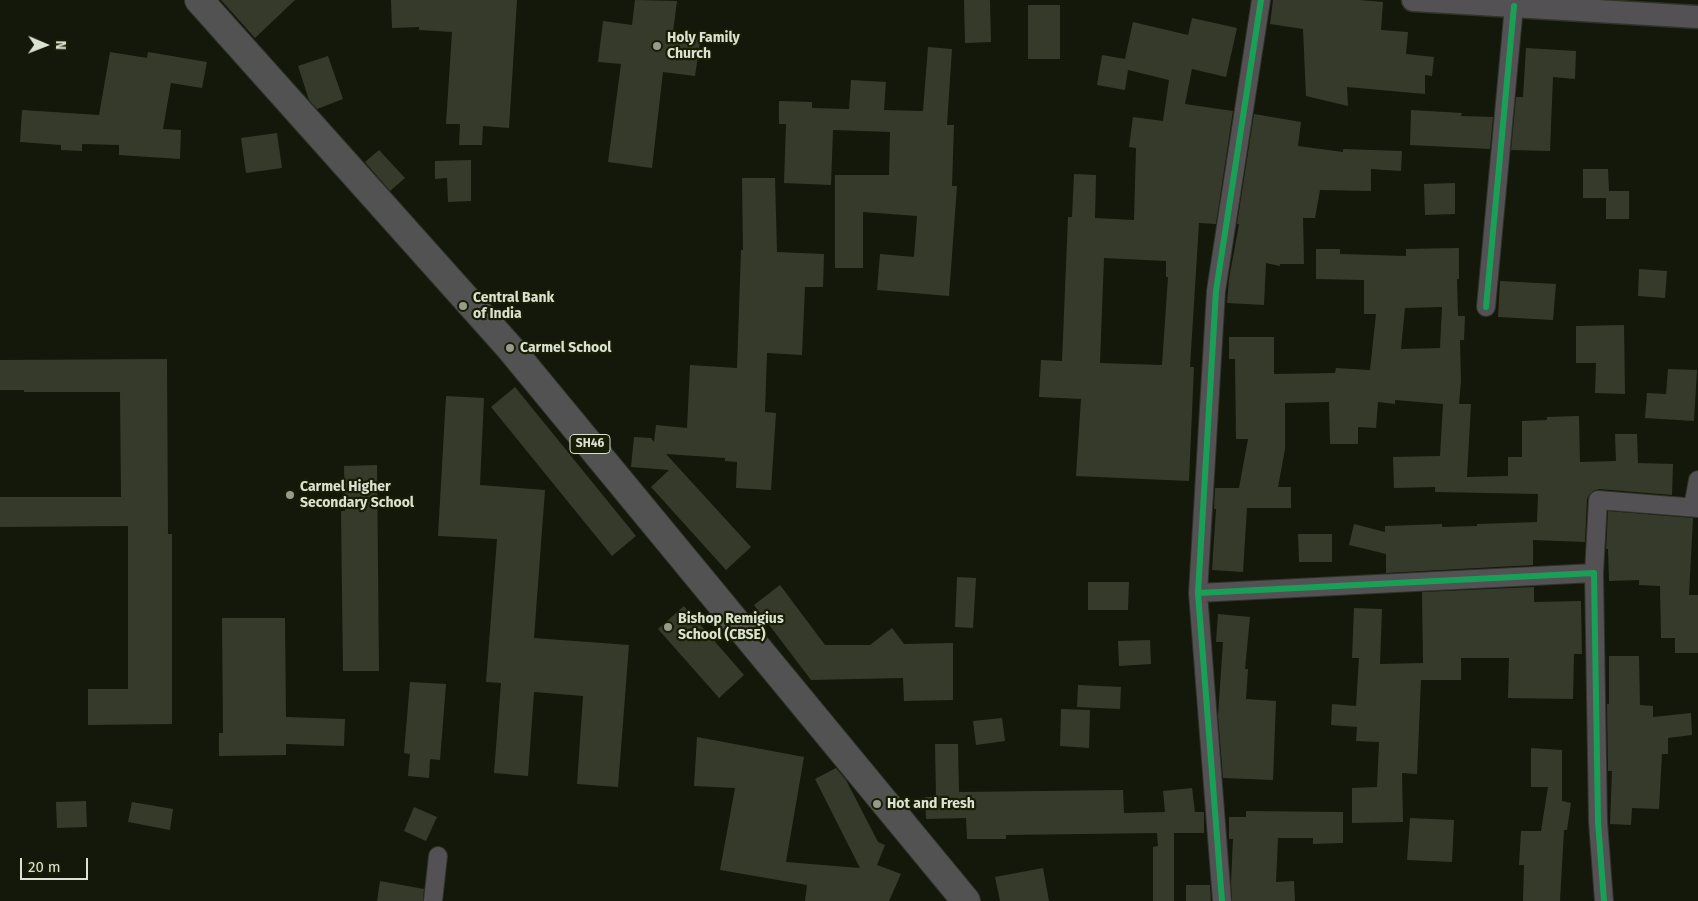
<!DOCTYPE html>
<html>
<head>
<meta charset="utf-8">
<style>
  body { margin:0 }
  #map { position:relative; width:1698px; height:901px; overflow:hidden; background:#14180b; font-family:"Fira Sans",sans-serif }
  canvas { display:block }
  .north { position:absolute; left:20px; top:20px; width:50px; height:50px; -webkit-text-stroke:4px #171e05; paint-order:stroke; rotate:91deg; font-size:14px; font-weight:700; line-height:20px; text-align:center; color:#dce2d2 }
  .north::after { content:''; display:block; margin:auto; width:18px; height:22px; background:#dce2d2; clip-path:polygon(50% 0,100% 100%,50% 72%,0 100%) }
  .scale { position:absolute; left:20px; top:858px; width:68px; height:22px; box-sizing:border-box; border:2px solid #dce2d2; border-top:0; padding-left:6px; font-size:15px; line-height:18px; white-space:nowrap; color:#dce2d2; -webkit-text-stroke:4px #171e05; paint-order:stroke }
</style>
</head>
<body>
<div id="map">
<canvas width="1698" height="901"></canvas>
<div class="north">N</div>
<div class="scale">20 m</div>
</div>
<script>
const ctx = document.querySelector('canvas').getContext('2d');
ctx.lineJoin = 'round';
function paint(path, color) {
  ctx.fillStyle = color;
  ctx.fill(path, 'evenodd');
}
function trace(path, color, width, dash) {
  ctx.strokeStyle = color;
  ctx.lineWidth = width;
  ctx.lineCap = dash ? 'butt' : 'round';
  ctx.setLineDash(dash || []);
  ctx.stroke(path);
}
function label(font, color, halo, rows, align = 'center') {
  ctx.font = font + ' "Fira Sans",sans-serif';
  ctx.lineWidth = 4.5;
  ctx.setLineDash([]);
  ctx.textBaseline = 'middle';
  ctx.strokeStyle = halo;
  ctx.fillStyle = color;
  for (const [text, x, y, turn = 0] of rows) {
    ctx.save();
    ctx.translate(x, y);
    ctx.rotate((+turn || 0) * Math.PI / 180);
    ctx.textAlign = isNaN(turn) ? turn : align;
    if (halo) ctx.strokeText(text, 0, 0);
    ctx.fillText(text, 0, 0);
    ctx.restore();
  }
}
paint(new Path2D(`
  M221,0H295L255,38Z
  M391,0H517L509,128L483,126L482,145H459L460,124H446L452,32L419,30V27L392,28Z
  M635,0L677,1L673,32L701,35L695,76L663,72L652,168L608,162L621,64L598,62L603,21L632,25Z
  M964,0H990L991,42L965,43Z
  M1273,0H1359L1383,2L1381,30L1408,32L1406,54L1434,57L1432,76L1425,75V94L1347,87L1348,106L1306,96L1303,29L1270,24Z
  M1028,5H1060V59H1028Z
  M1192,18L1237,28L1226,77L1192,69L1185,104L1233,111L1216,224L1199,223L1190,367H1194L1189,481L1076,476L1081,399L1039,397L1041,360L1062,361L1068,217H1072L1074,174L1096,175L1095,218L1134,220L1136,148L1129,147L1133,117L1163,121L1169,80L1128,70L1125,90L1097,85L1102,55L1125,59L1133,22L1188,35ZM1104,258L1166,261V277H1168L1162,365L1100,363Z
  M928,47L952,49L947,125H954L952,186H957L949,296L877,290L880,254L914,257L917,216L863,212V268H835V175H889L890,132L833,130L831,185L784,183L786,124H779V101L812,102V108L849,109L851,80L886,82L884,110L923,111Z
  M1526,48L1576,51L1575,79L1553,77L1550,151L1511,150L1516,97H1523Z
  M110,52L147,58L148,52L207,62L202,88L171,83L163,129L181,130L180,159L119,155V145L82,144V151L61,150V145L20,142L22,110L99,115Z
  M328,56L343,99L317,109L309,100L298,66Z
  M1411,110L1462,113L1461,116L1493,117L1490,149L1410,145Z
  M1254,114L1301,122L1298,146L1343,152V149L1402,151L1401,171L1371,169V191L1320,190L1315,218H1303L1304,264H1280V266L1266,263L1264,305L1227,303L1229,279L1239,224H1237Z
  M277,133L282,168L246,173L241,138Z
  M379,150L405,178L390,191L365,162Z
  M471,160V201L448,202L447,178L435,179V161Z
  M1583,169H1608L1609,191H1629V219H1606V198H1583Z
  M742,178H775L777,252L824,254L823,287H805L802,355L767,353L765,412L776,413L771,490L736,488L737,462L725,461V458L666,454L751,547L726,570L651,487L669,470L631,467L634,437L651,438L654,442L656,425L687,428L690,365L737,368L741,250H743Z
  M1455,183V214L1425,215L1424,184Z
  M1459,248V279H1457L1458,316H1465L1464,340H1460L1461,381L1459,404H1471L1467,477L1508,476V457H1522V421L1547,420V417L1579,416L1580,462L1616,461L1615,434H1637L1638,463L1673,464L1672,495L1599,489L1593,491L1589,495L1587,499L1585,542L1533,540V565L1386,573V554L1349,545L1354,524L1385,532V526L1442,524V527L1477,526V524L1537,522L1538,494L1435,492V487L1394,488L1393,457L1440,456L1443,404L1395,400V404L1378,402L1376,428L1358,427V444H1330L1329,402L1285,403V449L1278,487H1291V508H1247L1243,572L1212,570L1216,509H1214L1215,488H1239L1248,439H1236L1235,359H1229V337H1274V374L1335,373L1336,368L1370,370L1376,314H1364V280L1316,279V249H1340V254L1406,256V249ZM1442,307L1440,348L1401,349L1405,308Z
  M1639,269L1667,271L1665,298L1638,296Z
  M1500,281L1556,284L1553,320L1498,317Z
  M1624,325L1625,394L1595,393L1596,363H1576V326Z
  M167,359L168,534H172V724L88,725V689H128V526L0,527V497H121L120,392H24V390H0V360Z
  M1668,369L1697,370L1694,421L1645,418L1647,393L1666,394Z
  M515,387L636,536L612,556L491,407Z
  M446,396L484,398L480,485L545,490L534,638L629,645L618,787L577,784L583,696L534,692L528,776L494,773L501,683L486,682L497,539L438,536Z
  M377,465L379,671H343L341,511H345L344,466Z
  M1608,511L1693,518L1689,595H1698V653H1675V638H1661L1660,586L1639,585V580L1609,581L1608,549H1606Z
  M1298,534H1332V562H1299Z
  M957,577L976,578L973,628L955,627Z
  M1088,582H1129L1128,610H1088Z
  M780,585L825,645H870L892,628L904,644L953,643V700L904,701L903,678L811,680L754,605Z
  M1534,587V602L1581,601L1582,654H1574L1573,699L1508,698L1509,658H1461V680H1421L1417,774L1402,773L1403,822L1352,823V788L1377,787L1379,742L1356,741L1357,727L1331,725L1332,704L1356,706L1359,658H1352L1354,608L1382,609L1380,664L1423,663L1422,592Z
  M684,606L744,675L719,698L658,629Z
  M1218,614L1250,617L1245,669H1248L1246,699L1276,701L1273,780L1223,778L1218,716L1223,642H1216Z
  M222,618H285L286,717L345,719L344,746L286,744V755L219,756V733H223Z
  M1150,640L1151,664L1119,666L1118,641Z
  M1609,656H1639L1640,705L1653,706V717L1691,713L1692,735L1668,738V754H1662L1659,809L1632,808L1631,825L1610,824L1612,771H1608L1607,704H1609Z
  M410,682L446,684L440,760L430,759L429,778L408,776L410,754L404,753Z
  M1078,685L1121,687L1120,709L1077,707Z
  M1061,709L1090,710L1089,748L1060,746Z
  M1002,718L1005,741L976,745L973,721Z
  M697,737L804,757L786,862L860,868L815,779L836,768L846,780L878,842L885,845L877,865L901,874L889,901H805L807,885L720,870L735,788L694,786Z
  M935,744H958L959,792L1123,790L1124,813L1165,812L1163,791L1192,788L1195,812H1204V833H1174V901H1153V847L1158,846L1157,833L1006,835V839H967L966,818L926,819L925,797H936Z
  M1531,748L1562,750V801L1571,803L1567,830H1564L1560,901H1523L1524,865H1519L1521,831H1541L1548,787H1531Z
  M86,801L87,827L57,828L56,802Z
  M132,802L173,809L170,830L128,822Z
  M414,807L437,817L426,841L404,831Z
  M1246,811L1343,812V843L1313,844V838H1278L1276,882L1294,881L1295,901H1232L1231,882L1233,839H1229V817H1246Z
  M1410,818L1454,820L1452,862L1407,860Z
  M1043,868L1049,901H1000L995,877Z
  M380,881L424,889L423,901H377Z
  M1186,885H1210L1211,901H1186Z`), '#363a2b');
const minor = new Path2D(`
  M1486,307L1514,6
  M1693,507L1698,480
  M1594,573L1598,500L1698,508
  M1198,593L1594,573L1598,822L1604,901
  M433,901L438,856
  M1222,901L1198,593L1216,291L1261,0`);
const tertiary = new Path2D(`
  M1413,0L1698,17`);
const primary = new Path2D(`
  M199,0L510,348L966,901`);
trace(minor, '#2f3328', 20);
trace(tertiary, '#2f3328', 25);
trace(primary, '#2f3328', 30);
trace(minor, '#535154', 18);
trace(tertiary, '#535154', 22);
trace(primary, '#535252', 28);
trace(new Path2D(`
  M1486,307L1514,6
  M1198,593L1594,573L1598,822L1604,901
  M1222,901L1198,593L1216,291L1261,0`), '#1a9f57', 6);
for (const [x, y, r, color] of [
  [657,46,5,"#969b8c"],
  [463,306,5,"#969b8c"],
  [510,348,5,"#969b8c"],
  [290,495,5,"#969b8c"],
  [668,627,5,"#969b8c"],
  [877,804,5,"#969b8c"]
]) {
  const dot = new Path2D();
  dot.arc(x, y, r, 0, 2 * Math.PI);
  ctx.fillStyle = color;
  ctx.fill(dot);
  trace(dot, '#171e05', 2);
}
for (const [x, y, w] of [
  [590,444,40]
]) {
  const box = new Path2D();
  box.roundRect(x - w / 2, y - 9.5, w, 19, 4);
  ctx.fillStyle = '#171e05';
  ctx.fill(box);
  trace(box, '#dce2d2', 1);
}
label('bold 12px', '#dce2d2', null, [
  ["SH46",590,444]
]);
label('bold 14px', '#dce2d2', '#171e05', [
  ["Holy Family",667,38],
  ["Church",667,54],
  ["Central Bank",473,298],
  ["of India",473,314],
  ["Carmel School",520,348],
  ["Carmel Higher",300,487],
  ["Secondary School",300,503],
  ["Bishop Remigius",678,619],
  ["School (CBSE)",678,635],
  ["Hot and Fresh",887,804]
], 'left');
</script>
</body>
</html>
